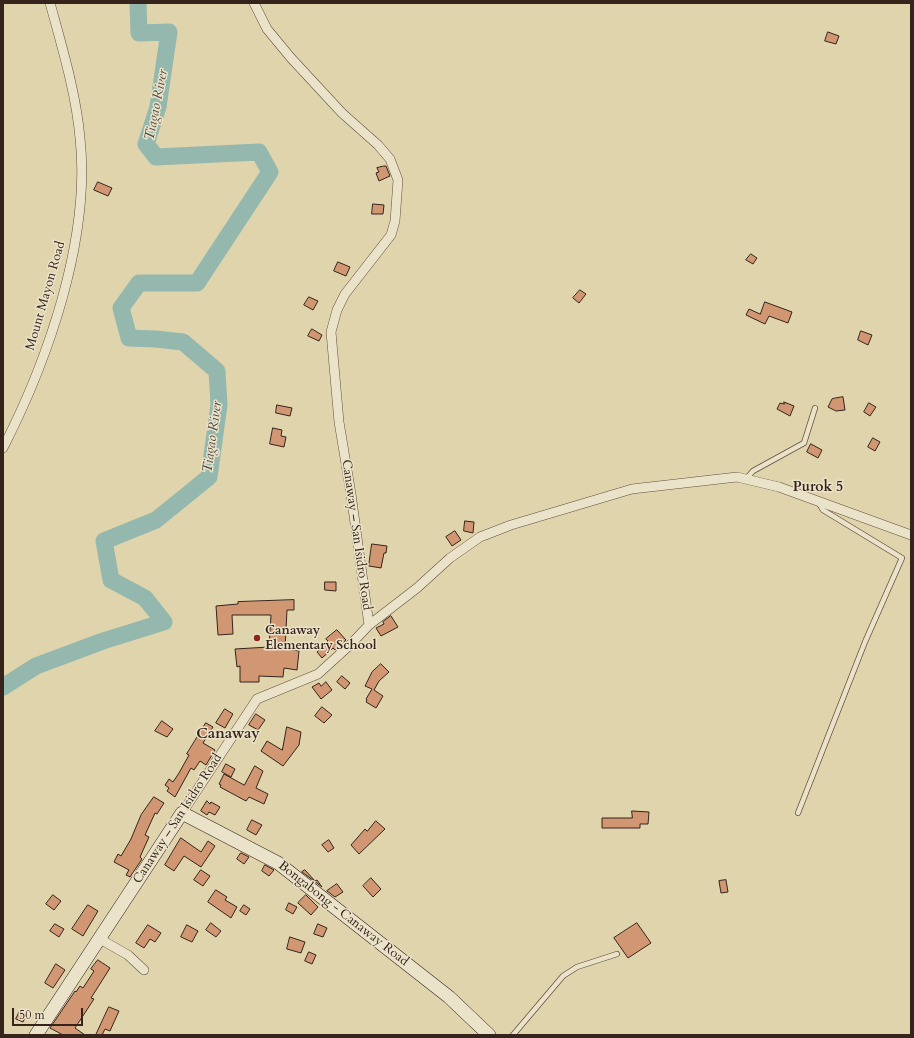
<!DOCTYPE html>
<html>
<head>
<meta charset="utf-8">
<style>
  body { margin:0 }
  #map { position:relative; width:914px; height:1038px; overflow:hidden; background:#e0d4ac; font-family:Cardo,serif }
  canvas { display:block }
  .frame { position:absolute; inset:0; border:4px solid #36231c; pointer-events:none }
  .scale { position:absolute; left:12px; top:1008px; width:71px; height:18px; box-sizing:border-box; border:2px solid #36231c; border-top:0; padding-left:5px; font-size:12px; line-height:14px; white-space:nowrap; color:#36231c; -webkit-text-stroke:3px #ebe3c9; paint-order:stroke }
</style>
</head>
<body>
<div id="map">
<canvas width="914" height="1038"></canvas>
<div class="frame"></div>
<div class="scale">50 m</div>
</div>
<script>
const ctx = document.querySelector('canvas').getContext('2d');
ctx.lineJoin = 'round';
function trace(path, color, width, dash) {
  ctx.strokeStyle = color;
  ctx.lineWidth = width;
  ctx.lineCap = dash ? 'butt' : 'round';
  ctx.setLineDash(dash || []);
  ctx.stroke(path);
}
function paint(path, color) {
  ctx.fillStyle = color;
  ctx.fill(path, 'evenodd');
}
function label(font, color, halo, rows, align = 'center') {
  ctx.font = font + ' Cardo,serif';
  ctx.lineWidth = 3;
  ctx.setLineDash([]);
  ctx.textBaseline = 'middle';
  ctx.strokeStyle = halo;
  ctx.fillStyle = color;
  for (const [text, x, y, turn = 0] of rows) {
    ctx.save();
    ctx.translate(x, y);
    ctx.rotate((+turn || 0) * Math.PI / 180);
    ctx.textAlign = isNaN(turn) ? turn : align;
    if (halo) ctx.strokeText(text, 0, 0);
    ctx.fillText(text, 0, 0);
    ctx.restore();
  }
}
trace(new Path2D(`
  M3,687L36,666L103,641L164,622L145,598L111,580L104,541L156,520L209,477L219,405L217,371L183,342L156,339L129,338L121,308L139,283H197L270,172L259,152L156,157L146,144L158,107L169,32L139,33L138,3`), '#94b8ad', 17);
const building = new Path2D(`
  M828,32L839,36L836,44L825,41Z
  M384,166H386L390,176L379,181L376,173L379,172L377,168Z
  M98,182L112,188L108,196L94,190Z
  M373,204L384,205L383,214H372Z
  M751,254L757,258L753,264L746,260Z
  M338,262L350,267L346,276L334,271Z
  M580,290L586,294L579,303L573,298Z
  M309,297L318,301L313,310L304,305Z
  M765,302L792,312L788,323L769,316L765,324L746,315L749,309L760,314Z
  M312,329L322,335L319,341L308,336Z
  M861,331L872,335L868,345L858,340Z
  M843,397L845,410L836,411L828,407L832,399Z
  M784,402L794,406L790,416L777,409L780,403L784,404Z
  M869,403L876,407L870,416L864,412Z
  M277,405L292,408L290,416L276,413Z
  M273,428L282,430L281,436L286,437L284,447L270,444Z
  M873,438L880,442L875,451L868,447Z
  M811,444L822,450L818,458L807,452Z
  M465,521L474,522L473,533L464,531Z
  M455,531L461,540L452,546L446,537Z
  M372,544L387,546L386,553H384L381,568L369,566Z
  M325,582H336V591L325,590Z
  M294,600V610H287L285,649L299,651L297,670L284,668L283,677L259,676V682H240V666L237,667L235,649L269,647L271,615H232L233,634L218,635L216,606L238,604V602Z
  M391,616L398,627L381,636L376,628L384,624L383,622Z
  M337,630L346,640L335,650L333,648L322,658L317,652L328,641L326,639Z
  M381,664L389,672L379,681L374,690L383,696L376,708L366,702L367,700L366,699L372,689L365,686L372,672Z
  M342,676L350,683L345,689L337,682Z
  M326,682L332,690L321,699L312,687L319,683L321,686Z
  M322,707L332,715L324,723L315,716Z
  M225,709L233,714L225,728L216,723Z
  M256,714L265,720L258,730L249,725Z
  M162,721L173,729L167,737L155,731Z
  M206,723L213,727L203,743L215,750L206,765L200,761L194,770L191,768L175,797L167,791L169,788L165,785L169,779L173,782L179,773L189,755L187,754Z
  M287,727L301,732L299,745L283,766L261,751L267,741L282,750Z
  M226,764L235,769L231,777L222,772Z
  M255,766L263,771L256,788L268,794L264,804L249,797L246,801L220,787L221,785L219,784L224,774L244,785Z
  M154,797L164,803L157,814L155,813L145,835L149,837L140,857L142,859L130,877L126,875L129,870L114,862L118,854L121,856L131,839L141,815Z
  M207,801L210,804L211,802L220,807L215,815L209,812L207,815L201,811Z
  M632,811L649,812L648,824H640V828H602V818H632Z
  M252,820L262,825L256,835L247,830Z
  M376,821L385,829L359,854L351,845L365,829L367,831Z
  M181,838L201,852L208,841L215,846L201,867L184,856L174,871L165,865Z
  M329,840L334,848L328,852L322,845Z
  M241,853L249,857L244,864L237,859Z
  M265,865L274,870L269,876L262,871Z
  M201,870L210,876L203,886L194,880Z
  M305,870L315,881L317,880L322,887L302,872Z
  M371,878L381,889L373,897L363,886Z
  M726,880L728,892L721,893L719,881Z
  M337,884L343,892L335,897L327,891Z
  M216,890L227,897L225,900L237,907L231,918L208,902Z
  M53,895L61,901L54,910L46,904Z
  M306,895L318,907L311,915L298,903Z
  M289,903L297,907L293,914L286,910Z
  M88,905L98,911L83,936L72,929Z
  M244,905L250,909L246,915L240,911Z
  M211,923L221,931L216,937L206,930Z
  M637,923L651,943L628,958L614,938Z
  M55,924L64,929L59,937L50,931Z
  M318,924L327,928L323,937L314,934Z
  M148,925L161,933L155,942L150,939L144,948L136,943Z
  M187,925L198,931L192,942L181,937Z
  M290,937L305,942L301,953L287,949Z
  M309,952L316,955L312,964L305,961Z
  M98,960L110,968L91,998L94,999L75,1028L85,1035H63L50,1028L75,991L76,992L80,986L83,988L94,971L91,969Z
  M56,964L65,970L53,988L45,983Z
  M109,1007L119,1011L110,1031L105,1029L102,1035H96Z
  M20,1011L27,1014L23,1022L16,1019Z`);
paint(building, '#d09772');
trace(building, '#36231c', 1);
const lane = new Path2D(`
  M746,479L753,471L804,443L815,408
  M798,813L865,642L902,558L823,510L818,502
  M513,1035L563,976L577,967L617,954`);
const street = new Path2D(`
  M254,3L267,29L291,58L342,113L378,145L390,159L398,180L395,221L391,235L345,294L337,310L331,332L339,422L351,494L369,625
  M3,448C48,360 91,238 80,138C76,93 62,47 50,3
  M182,813L257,699L318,674L351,644L369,625L417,588L450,558L480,537L511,525L632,489L737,477L779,487L911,535
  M100,939L128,955L144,970`);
const secondary = new Path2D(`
  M36,1035L182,813L278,863L449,997L489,1035`);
trace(lane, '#604f40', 6);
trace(street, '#604f40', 10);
trace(secondary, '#36231c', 14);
trace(lane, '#ebe3c9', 4.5);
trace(street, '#ebe3c9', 9);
trace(secondary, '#ebe3c9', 13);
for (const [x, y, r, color] of [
  [257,638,4,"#8f2418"]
]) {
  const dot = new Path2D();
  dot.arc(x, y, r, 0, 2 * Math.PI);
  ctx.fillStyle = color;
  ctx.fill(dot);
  trace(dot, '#ebe3c9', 1.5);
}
label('13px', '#36231c', '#ebe3c9', [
  ["Mount Mayon Road",46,296,-74],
  ["Canaway – San Isidro Road",356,535,82],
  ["Canaway – San Isidro Road",178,819,-57],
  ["Bongabong - Canaway Road",343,914,38]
]);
label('bold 13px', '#36231c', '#ebe3c9', [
  ["Canaway",265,631],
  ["Elementary School",265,646]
], 'left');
label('italic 14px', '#4e4840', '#ebe3c9', [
  ["Tiagao River",157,105,-79],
  ["Tiagao River",213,437,-82]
]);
label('bold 14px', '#36231c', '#ebe3c9', [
  ["Purok 5",818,488]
]);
label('bold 15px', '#36231c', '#ebe3c9', [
  ["Canaway",228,735]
]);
</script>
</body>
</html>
